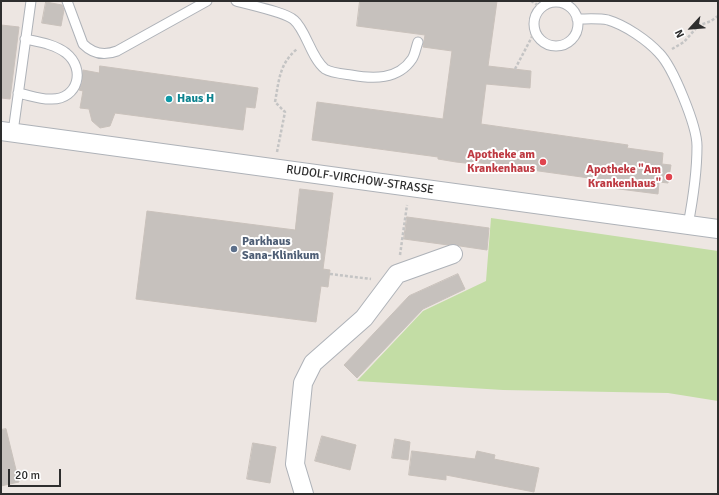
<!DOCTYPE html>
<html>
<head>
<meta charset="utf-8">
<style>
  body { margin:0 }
  #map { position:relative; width:719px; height:495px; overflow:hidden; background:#ede6e2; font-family:Signika,sans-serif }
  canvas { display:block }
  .frame { position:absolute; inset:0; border:2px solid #2e2e2e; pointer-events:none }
  .north { position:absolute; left:671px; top:8px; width:40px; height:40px; -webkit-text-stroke:3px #fff; paint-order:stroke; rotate:244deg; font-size:11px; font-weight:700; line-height:16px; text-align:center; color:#2e2e2e }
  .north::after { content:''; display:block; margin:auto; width:14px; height:18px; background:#2e2e2e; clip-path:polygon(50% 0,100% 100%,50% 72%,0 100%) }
  .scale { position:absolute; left:8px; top:469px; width:53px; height:18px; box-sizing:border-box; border:2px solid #2e2e2e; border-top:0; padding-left:5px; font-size:12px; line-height:14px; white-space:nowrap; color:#2e2e2e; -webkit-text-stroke:3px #fff; paint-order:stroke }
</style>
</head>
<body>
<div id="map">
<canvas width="719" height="495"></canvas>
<div class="frame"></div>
<div class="north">N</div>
<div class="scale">20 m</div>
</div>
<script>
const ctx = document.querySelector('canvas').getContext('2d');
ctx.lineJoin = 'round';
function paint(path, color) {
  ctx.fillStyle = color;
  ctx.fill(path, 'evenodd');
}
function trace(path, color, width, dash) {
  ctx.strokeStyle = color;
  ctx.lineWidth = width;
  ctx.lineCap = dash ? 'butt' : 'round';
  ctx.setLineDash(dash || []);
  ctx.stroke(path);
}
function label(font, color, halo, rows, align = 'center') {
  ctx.font = font + ' Signika,sans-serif';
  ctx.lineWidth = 4;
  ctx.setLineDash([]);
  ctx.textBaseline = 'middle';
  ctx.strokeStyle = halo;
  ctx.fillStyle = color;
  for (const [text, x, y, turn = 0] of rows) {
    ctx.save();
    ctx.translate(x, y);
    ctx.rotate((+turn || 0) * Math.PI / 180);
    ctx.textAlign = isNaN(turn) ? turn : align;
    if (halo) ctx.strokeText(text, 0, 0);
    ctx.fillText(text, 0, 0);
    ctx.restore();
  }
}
paint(new Path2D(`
  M491,218L718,251V401L668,393L503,390L357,381L423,311L486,281Z`), '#c3dda5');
const building = new Path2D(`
  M360,1H497L488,66L531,71L530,88L486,84L481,124L628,145L627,148L663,153L662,164L671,165L668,183L659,182L658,194L588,185L589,178L474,162V164L456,162L438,159V157L312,140L317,102L443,119L452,51L423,47L425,35L357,26Z
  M46,2L62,5L64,10L61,26L42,23Z
  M1,25L19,27L10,99L1,98Z
  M100,66L258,88L255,108L246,107L243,130L115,113L110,126L100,128L92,121L89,109L80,108L83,91L79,90L82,83L83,70L99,73Z
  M300,189L333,193L323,269L330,270L328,287L321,286L316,322L136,299L147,211L295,230Z
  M407,217L489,228L487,250L460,246L454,244L448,245L404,239Z
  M458,274L465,289L423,309L357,378L344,365L409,296Z
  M6,429L19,482L1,486V430Z
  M322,436L356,445L350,470L315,461Z
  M395,439L410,442L408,460L392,458Z
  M253,443L276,447L270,483L247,479Z
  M412,451L475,459L477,451L495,455L494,459L539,468L534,492L446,475V480L409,475Z`);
paint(building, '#c6c1bd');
trace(building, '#c9c1bb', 1);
const service = new Path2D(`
  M67,1L83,44C93,54 104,56 117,51L207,1
  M236,1C249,5 285,12 294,20C306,30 311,58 325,69C331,73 344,74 351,75C373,79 398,80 412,59C415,55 416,47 418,42
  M534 24a22 22 0 1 1 44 0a22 22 0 1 1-44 0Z
  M577,19C587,19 599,18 608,20C625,25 647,40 659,53C673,67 697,126 697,146C697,171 693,199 688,225
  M18,93C29,95 41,100 52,99C78,99 86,69 66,53C54,44 39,42 25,39
  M13,132L31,1`);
const minor = new Path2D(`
  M1,131L718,229
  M304,494L295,464L303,383L313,363L364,318L397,274L453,254`);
trace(service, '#aeb2b8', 11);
trace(minor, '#aeb2b8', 20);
trace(new Path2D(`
  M531,1L541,7
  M672,49L684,42L698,26L711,21L718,16
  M515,69L535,31
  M277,152L285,112L275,102C279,81 279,64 297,49
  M400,255L407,205
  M330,274L371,279`), '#c4c4c4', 2.5, [3, 2]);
trace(service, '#fff', 9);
trace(minor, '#fff', 18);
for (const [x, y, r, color] of [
  [169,99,4,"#0f9aa8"],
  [543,162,4,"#e0444e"],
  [669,177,4,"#e0444e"],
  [234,249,4,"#5c6f8a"]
]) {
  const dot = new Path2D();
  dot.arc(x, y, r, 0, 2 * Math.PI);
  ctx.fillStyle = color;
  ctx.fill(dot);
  trace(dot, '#fff', 1.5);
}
label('bold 12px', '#0d838f', '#fff', [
  ["Haus H",177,99]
], 'left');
label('bold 12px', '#be3a42', '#fff', [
  ["Apotheke am",535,155],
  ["Krankenhaus",535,169],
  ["Apotheke \"Am",661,170],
  ["Krankenhaus\"",661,184]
], 'right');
label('12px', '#2e2e2e', '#fff', [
  ["RUDOLF-VIRCHOW-STRASSE",360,180,8]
]);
label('bold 12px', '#4e5e75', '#fff', [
  ["Parkhaus",242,242],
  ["Sana-Klinikum",242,256]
], 'left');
</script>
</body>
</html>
